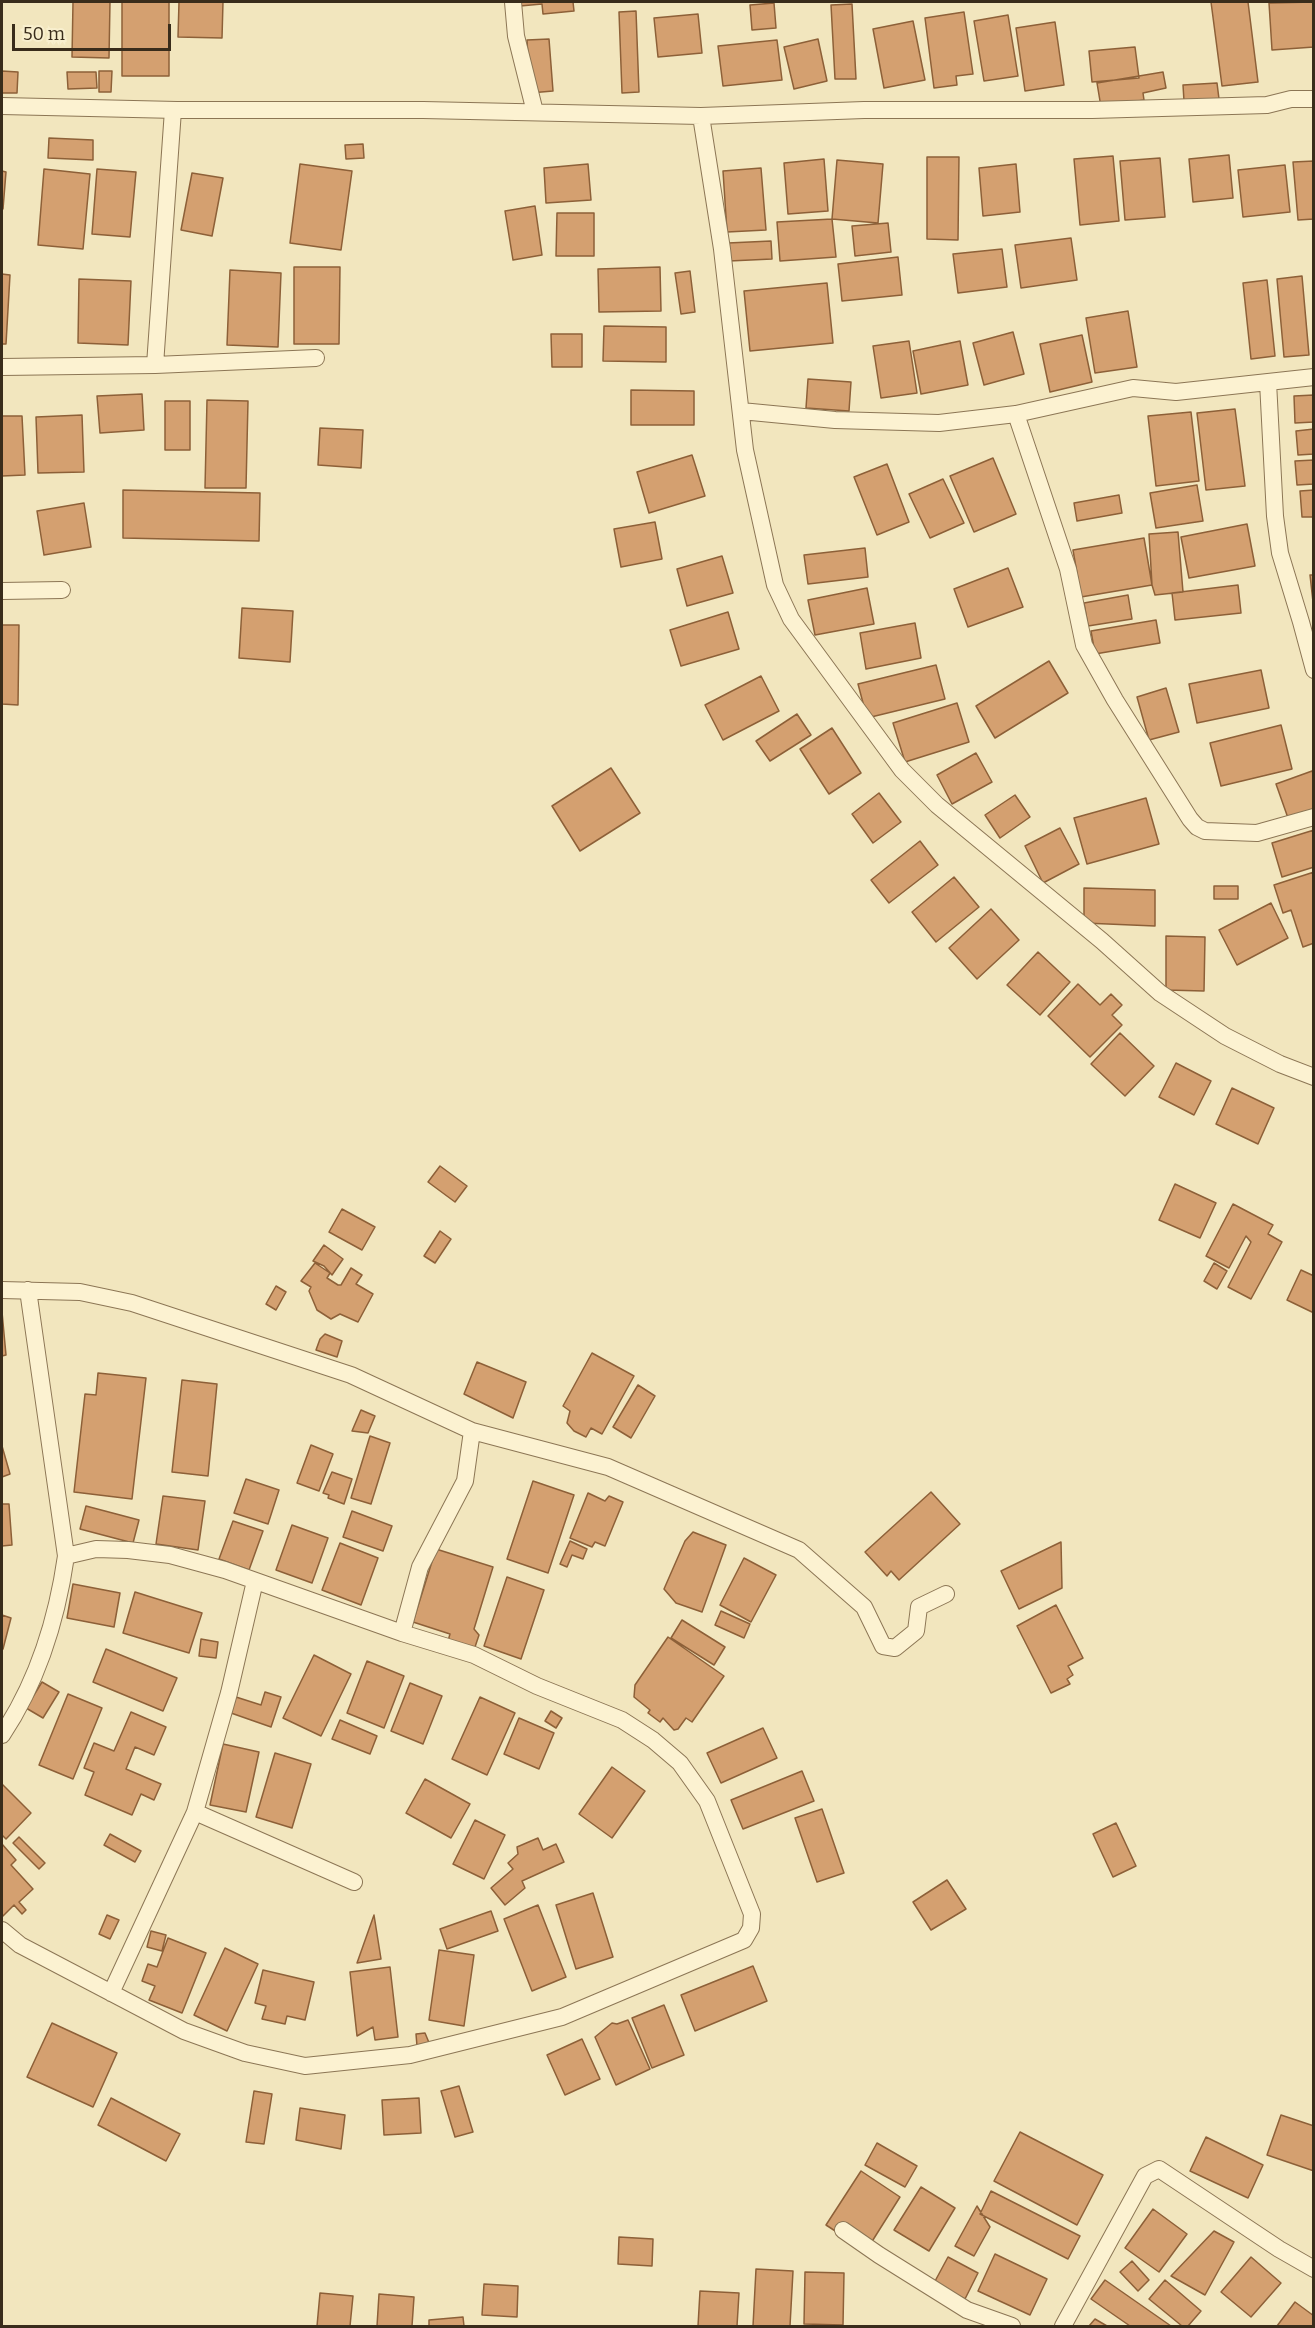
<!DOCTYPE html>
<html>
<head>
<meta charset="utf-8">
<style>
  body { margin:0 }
  #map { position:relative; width:1315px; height:2328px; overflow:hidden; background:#f2e6be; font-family:Bitter,serif }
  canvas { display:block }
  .frame { position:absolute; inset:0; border:3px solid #392c1b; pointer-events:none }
  .scale { position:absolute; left:12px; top:24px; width:159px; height:27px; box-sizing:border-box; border:3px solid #392c1b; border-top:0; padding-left:8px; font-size:18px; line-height:21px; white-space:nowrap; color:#392c1b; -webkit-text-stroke:4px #f8efce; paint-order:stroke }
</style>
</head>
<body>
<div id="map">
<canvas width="1315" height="2328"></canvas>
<div class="frame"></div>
<div class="scale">50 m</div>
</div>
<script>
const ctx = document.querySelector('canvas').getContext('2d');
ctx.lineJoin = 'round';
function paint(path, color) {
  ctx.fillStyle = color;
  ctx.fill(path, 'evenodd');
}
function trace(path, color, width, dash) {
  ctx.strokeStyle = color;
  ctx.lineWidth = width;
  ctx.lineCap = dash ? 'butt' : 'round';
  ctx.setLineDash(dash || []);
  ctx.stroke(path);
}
const building = new Path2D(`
  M73,2H110L109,58L72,57Z
  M122,2H169V76H122Z
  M179,2H223L222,38L178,37Z
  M520,2H573L574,11L543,14L542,4L520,6Z
  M1211,2H1248L1258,82L1222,86Z
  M1314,2V47L1272,50L1269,3Z
  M774,3L776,28L752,30L750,5Z
  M852,4L856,79H835L831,5Z
  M636,11L639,92L622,93L619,12Z
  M964,12L973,74L956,76L957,85L934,88L925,18Z
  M698,14L702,53L658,57L654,18Z
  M1008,15L1018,76L984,81L974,21Z
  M913,21L925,80L884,88L873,29Z
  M1055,22L1064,85L1025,91L1016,28Z
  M549,39L553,91L530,93L527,40Z
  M818,39L827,81L794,89L784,47Z
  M777,40L782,80L723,86L718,46Z
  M1135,47L1139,78L1092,82L1089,51Z
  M2,71L18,72L17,93H2Z
  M99,71H112L111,92H99Z
  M67,72H96L97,88L68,89Z
  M1163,72L1166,88L1143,93L1144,100L1101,107L1097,83Z
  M1217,83L1219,99L1184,101L1183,85Z
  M49,138L93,140V160L48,158Z
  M363,144L364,158L346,159L345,145Z
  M1229,155L1233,198L1193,202L1189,159Z
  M1113,156L1119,221L1080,225L1074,159Z
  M927,157H959L958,240L927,239Z
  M1160,158L1165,217L1125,220L1120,161Z
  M824,159L828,211L788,214L784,163Z
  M837,160L883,164L878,223L832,219Z
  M1314,161V219L1298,220L1293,162Z
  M300,164L352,171L341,250L290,243Z
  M588,164L591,200L546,203L544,168Z
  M1016,164L1020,212L983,216L979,168Z
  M1285,165L1290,212L1243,217L1238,170Z
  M761,168L766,230L727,232L723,171Z
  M44,169L90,174L83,249L38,245Z
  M97,169L136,172L130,237L92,234Z
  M2,171L6,172L3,209H2Z
  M192,173L223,178L212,236L181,230Z
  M535,206L542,255L513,260L505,211Z
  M557,213H594V256H556Z
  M832,219L836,257L780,261L777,222Z
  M888,223L891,252L855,256L852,226Z
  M1071,238L1077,280L1021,288L1015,245Z
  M771,241L772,259L729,261L728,243Z
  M1002,249L1007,287L958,293L953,254Z
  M898,257L902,295L842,301L838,264Z
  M294,267H340L339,344H294Z
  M660,267L661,311L599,312L598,269Z
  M230,270L281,273L278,347L227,345Z
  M690,271L695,312L681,314L675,273Z
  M2,274L10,275L6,344H2Z
  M1302,276L1309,355L1284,357L1277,279Z
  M79,279L131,281L128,345L78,343Z
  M1267,280L1275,356L1251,359L1243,283Z
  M827,283L833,343L750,351L744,291Z
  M1128,311L1137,367L1095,373L1086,318Z
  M604,326L666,327V362L603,361Z
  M1013,332L1024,374L984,385L973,343Z
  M551,334H582V367H552Z
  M1082,335L1092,382L1050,392L1040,344Z
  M909,341L917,393L881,398L873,346Z
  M960,341L968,385L921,394L913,351Z
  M808,379L851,382L849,411L806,408Z
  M631,390L694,391V425H631Z
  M142,394L144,430L100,433L97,396Z
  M1314,395V422L1295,423L1294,396Z
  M207,400L248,401L246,488H205Z
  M165,401H190V450H165Z
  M1235,409L1245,486L1206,490L1197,413Z
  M1191,412L1199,481L1156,486L1148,416Z
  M82,415L84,472L38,473L36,417Z
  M2,416H22L25,475L2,476Z
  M320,428L363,430L361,468L318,465Z
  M1314,429V454L1298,455L1296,431Z
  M692,455L705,496L649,513L637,472Z
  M993,458L1016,514L974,532L950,476Z
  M1314,460V484L1297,485L1295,461Z
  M887,464L909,522L877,535L854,477Z
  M943,479L964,523L930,538L909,494Z
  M1197,485L1203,521L1156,528L1150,493Z
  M123,490L260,493L259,541L123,538Z
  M1314,490V517H1302L1300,491Z
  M1119,495L1122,513L1077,521L1074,503Z
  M84,503L91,547L44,555L37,511Z
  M655,522L662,559L621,567L614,529Z
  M1247,524L1255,566L1189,578L1181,537Z
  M1178,532L1183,592L1155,595L1152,585L1149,534Z
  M1144,538L1152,585L1081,597L1073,550Z
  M865,548L868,577L808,584L804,555Z
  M722,556L733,593L687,606L677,569Z
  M1008,568L1023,607L968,627L954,589Z
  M1310,575H1314V611Z
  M1238,585L1241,613L1175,620L1172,593Z
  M867,588L874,624L815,635L808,600Z
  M1128,595L1132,619L1088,626L1084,603Z
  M242,608L293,611L290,662L239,658Z
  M728,612L739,649L681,666L670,630Z
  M1156,620L1160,643L1095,654L1091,631Z
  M915,623L921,658L866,669L860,633Z
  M2,625H19L18,705L2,704Z
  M1049,661L1068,693L995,738L976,706Z
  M936,665L945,699L867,718L858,684Z
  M1261,670L1269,708L1197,723L1189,684Z
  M761,676L779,711L723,740L705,705Z
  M1166,688L1179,732L1149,740L1137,697Z
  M957,703L969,742L905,762L893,723Z
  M797,714L811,735L770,761L756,741Z
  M1281,725L1292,769L1221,786L1210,743Z
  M832,728L861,773L829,794L800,749Z
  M976,753L992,782L952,804L937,775Z
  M611,768L640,813L580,851L552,806Z
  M1312,771L1314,776V809L1288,818L1276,784Z
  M879,793L901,822L873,843L852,814Z
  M1015,795L1030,817L1000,838L985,815Z
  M1146,798L1159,844L1087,864L1074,818Z
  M1060,828L1079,864L1043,883L1025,846Z
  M1314,830V867L1282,877L1272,843Z
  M920,841L938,865L889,903L871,880Z
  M1314,872V943L1303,947L1291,910L1283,913L1274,885Z
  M954,877L979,907L936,942L912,912Z
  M1214,886H1238V899H1214Z
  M1084,888L1155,890V926L1084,923Z
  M1271,903L1288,938L1237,965L1219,930Z
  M991,909L1019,940L977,979L949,948Z
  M1166,936L1205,937L1204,991L1166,990Z
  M1038,952L1070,982L1040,1015L1007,985Z
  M1078,984L1100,1005L1111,994L1122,1005L1112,1015L1122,1025L1090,1057L1048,1016Z
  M1120,1033L1154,1066L1125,1096L1091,1064Z
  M1176,1063L1211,1081L1194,1115L1159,1097Z
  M1232,1088L1274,1108L1258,1144L1216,1124Z
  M440,1166L467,1186L455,1202L428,1182Z
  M1175,1184L1216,1203L1200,1238L1159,1220Z
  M1233,1204L1273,1225L1268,1234L1282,1242L1251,1299L1228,1287L1251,1242L1246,1236L1229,1268L1206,1256Z
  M342,1209L375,1227L362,1250L329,1232Z
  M440,1231L451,1239L435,1263L424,1256Z
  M324,1245L343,1259L332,1275L324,1266L313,1261Z
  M315,1263L330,1273L327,1278L338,1285H341L351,1268L362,1275L356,1284L373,1294L358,1322L340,1314L331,1319L317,1310L309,1291L311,1287L301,1281Z
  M1214,1263L1227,1271L1217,1289L1204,1281Z
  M1301,1270L1314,1276V1313L1287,1300Z
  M276,1286L286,1292L276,1310L266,1304Z
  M2,1312L6,1355L2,1356Z
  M325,1334L342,1341L337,1357L316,1350L320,1339Z
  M592,1353L634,1376L602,1434L591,1428L586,1437L574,1431L567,1423L570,1411L563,1406Z
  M477,1362L526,1382L513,1418L464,1394Z
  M98,1373L146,1378L132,1499L74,1492L85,1394L96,1395Z
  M182,1380L217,1384L208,1476L172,1472Z
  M638,1385L655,1396L631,1438L613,1427Z
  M361,1410L375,1416L368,1433L352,1431Z
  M370,1436L390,1443L371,1504L351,1498Z
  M311,1445L333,1454L319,1491L297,1483Z
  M2,1446L10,1474L2,1477Z
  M332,1472L352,1479L344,1504L328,1498L329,1495L323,1493Z
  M246,1479L279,1490L268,1524L234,1513Z
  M533,1481L574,1495L548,1573L507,1559Z
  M931,1492L960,1524L899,1580L891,1571L887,1576L865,1552Z
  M588,1493L605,1501L609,1496L623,1502L605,1546L595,1542L592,1547L570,1538Z
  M163,1496L205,1501L198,1550L156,1544Z
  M2,1504H9L12,1545L2,1546Z
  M86,1506L139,1520L133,1543L80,1529Z
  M352,1511L392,1526L383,1551L343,1537Z
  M233,1521L263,1531L249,1570L219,1559Z
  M292,1525L328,1538L312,1583L276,1570Z
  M693,1532L726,1545L702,1612L676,1603L664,1589L685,1541Z
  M570,1541L587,1549L583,1559L572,1555L567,1567L560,1564Z
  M1061,1542L1062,1588L1019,1609L1001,1571Z
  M340,1543L378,1558L361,1605L322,1590Z
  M436,1549L493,1567L474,1629L479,1635L474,1650L448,1641L450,1634L413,1622Z
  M744,1558L776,1575L751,1622L720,1605Z
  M507,1577L544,1590L521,1659L484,1646Z
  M73,1584L120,1593L114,1627L67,1618Z
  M135,1592L202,1613L189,1653L123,1633Z
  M1056,1605L1083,1658L1068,1666L1073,1675L1067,1679L1070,1684L1051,1693L1017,1626Z
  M721,1611L750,1624L744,1638L715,1625Z
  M2,1615L11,1618L3,1649L2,1648Z
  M682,1620L725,1647L714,1665L671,1638Z
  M668,1637L724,1676L692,1722L686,1718L678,1729L674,1730L663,1718L660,1722L648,1713L650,1710L634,1697L635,1685Z
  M201,1639L218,1642L216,1658L199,1656Z
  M106,1649L177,1678L163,1711L93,1682Z
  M314,1655L351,1674L321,1736L283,1718Z
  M367,1661L404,1676L384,1728L347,1713Z
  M42,1682L59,1692L43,1718L26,1708Z
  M410,1683L442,1696L423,1744L391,1731Z
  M265,1692L281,1697L271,1727L231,1713L236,1697L261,1705Z
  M68,1694L102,1708L73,1779L39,1765Z
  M480,1697L515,1713L487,1775L452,1759Z
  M551,1711L562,1718L556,1728L545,1721Z
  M131,1712L166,1727L154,1755L135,1747L126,1769L161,1784L154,1800L141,1794L132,1815L85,1795L94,1772L84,1768L94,1743L114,1751Z
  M519,1718L554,1733L539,1769L504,1754Z
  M340,1720L377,1736L370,1754L332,1739Z
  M763,1728L777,1758L721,1783L707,1753Z
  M223,1744L259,1752L246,1812L210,1805Z
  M275,1753L311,1764L292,1828L256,1817Z
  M612,1767L645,1791L612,1838L579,1814Z
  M802,1771L814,1801L743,1829L731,1800Z
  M425,1779L470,1804L451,1838L406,1813Z
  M2,1784L31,1813L6,1839L2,1835Z
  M822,1809L844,1873L817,1882L795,1818Z
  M475,1820L505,1835L484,1879L453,1864Z
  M1116,1823L1136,1866L1113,1877L1093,1834Z
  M110,1834L141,1851L135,1862L104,1845Z
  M19,1837L45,1863L39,1869L13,1843Z
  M538,1838L543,1850L556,1844L564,1862L522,1881L525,1888L505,1905L491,1888L513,1869L508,1863L518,1854L517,1847Z
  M2,1844L16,1860L11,1865L33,1889L19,1902L26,1910L22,1914L14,1905L3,1916L2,1914Z
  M947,1880L966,1909L931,1930L913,1902Z
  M593,1893L613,1957L576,1969L556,1905Z
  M538,1905L566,1977L532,1991L504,1919Z
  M491,1911L498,1931L447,1949L440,1929Z
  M107,1915L119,1920L110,1939L99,1934Z
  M374,1915L381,1959L357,1963Z
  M151,1931L166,1935L162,1951L147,1947Z
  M168,1938L206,1953L182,2013L149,2000L155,1986L142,1981L148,1964L157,1967Z
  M225,1948L258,1964L227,2031L194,2015Z
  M439,1950L474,1955L464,2026L429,2020Z
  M753,1966L767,2001L695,2031L681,1995Z
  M390,1967L398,2037L375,2040L373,2027L357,2036L350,1972Z
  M263,1970L314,1982L305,2020L287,2016L285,2024L262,2019L266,2006L255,2003Z
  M664,2005L684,2055L652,2068L632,2018Z
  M628,2020L650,2069L616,2085L595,2037L612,2023L617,2024Z
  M52,2023L117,2053L93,2107L27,2077Z
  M425,2033L430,2045L417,2046L416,2034Z
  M582,2039L600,2079L565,2095L547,2055Z
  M459,2086L473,2132L455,2137L441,2091Z
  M254,2091L272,2094L264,2144L246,2142Z
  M111,2098L180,2134L166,2161L98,2125Z
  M419,2098L421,2133L384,2135L382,2100Z
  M300,2108L345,2115L341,2149L296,2140Z
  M1281,2115L1314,2126V2171L1267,2155Z
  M1020,2132L1103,2175L1077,2225L994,2181Z
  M1206,2137L1263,2165L1248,2198L1190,2171Z
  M877,2143L917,2166L905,2187L865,2165Z
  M861,2171L900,2197L866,2251L826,2225Z
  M921,2187L955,2208L929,2251L894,2230Z
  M991,2191L1080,2236L1068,2259L980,2214Z
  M977,2206L990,2227L974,2256L955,2246Z
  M1153,2209L1187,2234L1159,2272L1125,2248Z
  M1214,2231L1234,2242L1205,2295L1171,2276Z
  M619,2237L653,2239L652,2266L618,2264Z
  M995,2254L1047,2279L1030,2315L978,2291Z
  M948,2257L978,2273L965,2299L934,2283Z
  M1251,2257L1281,2283L1251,2317L1221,2292Z
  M1132,2261L1149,2280L1138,2291L1120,2272Z
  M756,2269L793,2271L790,2326H753Z
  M805,2272L844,2273L843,2325L804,2324Z
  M1105,2280L1171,2326H1130L1091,2299Z
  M1165,2280L1201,2311L1188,2326H1182L1149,2299Z
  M484,2284L518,2286L517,2317L482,2315Z
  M700,2291L739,2293L737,2326H698Z
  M320,2293L353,2296L350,2326H317Z
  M379,2294L414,2297L412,2326H377Z
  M1295,2302L1314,2316V2326H1277Z
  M463,2317L464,2326H429V2320Z
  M1095,2319L1107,2326H1089Z`);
paint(building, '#d4a070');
trace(building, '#8d6038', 1.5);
const minor = new Path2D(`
  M513,2L516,36L535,112
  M2,106L177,110H423L701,116L864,110H1092L1267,105L1291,99H1314
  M701,116L722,249L745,450L775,585L791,619L902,770L937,805L1102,941L1160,993L1225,1036L1280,1064L1314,1077
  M155,365L173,110
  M2,367L155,365L316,358
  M1268,382L1275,516L1280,553L1301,622L1314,670
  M741,411L835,420L939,423L1016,414L1133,388L1176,392L1314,377
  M1016,414L1068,569L1084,645L1115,700L1190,819L1197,827L1205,831L1257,833L1314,817
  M2,591L62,590
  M2,1290L80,1292L132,1303L351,1375L472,1431L608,1467L799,1550L864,1607L883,1646L895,1648L916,1631L919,1607L946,1594
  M402,1633L420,1567L465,1481L472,1431
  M2,1735C38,1681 57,1619 66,1556L28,1290
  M195,1812L354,1882
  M2,1930L20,1945L184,2031L245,2053L305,2066L410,2055L562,2017L744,1940L751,1928L752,1914L707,1801L680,1763L653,1740L622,1720L537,1686L474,1655L402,1633L225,1570L170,1555L128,1550L96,1549L66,1556
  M111,1993L195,1812L229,1693L255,1581
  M843,2230L879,2255L967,2310L1012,2326
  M1063,2326L1145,2176L1159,2169L1279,2249L1314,2269`);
trace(minor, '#8c7655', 18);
trace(minor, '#fcf2d1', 16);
</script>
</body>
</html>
